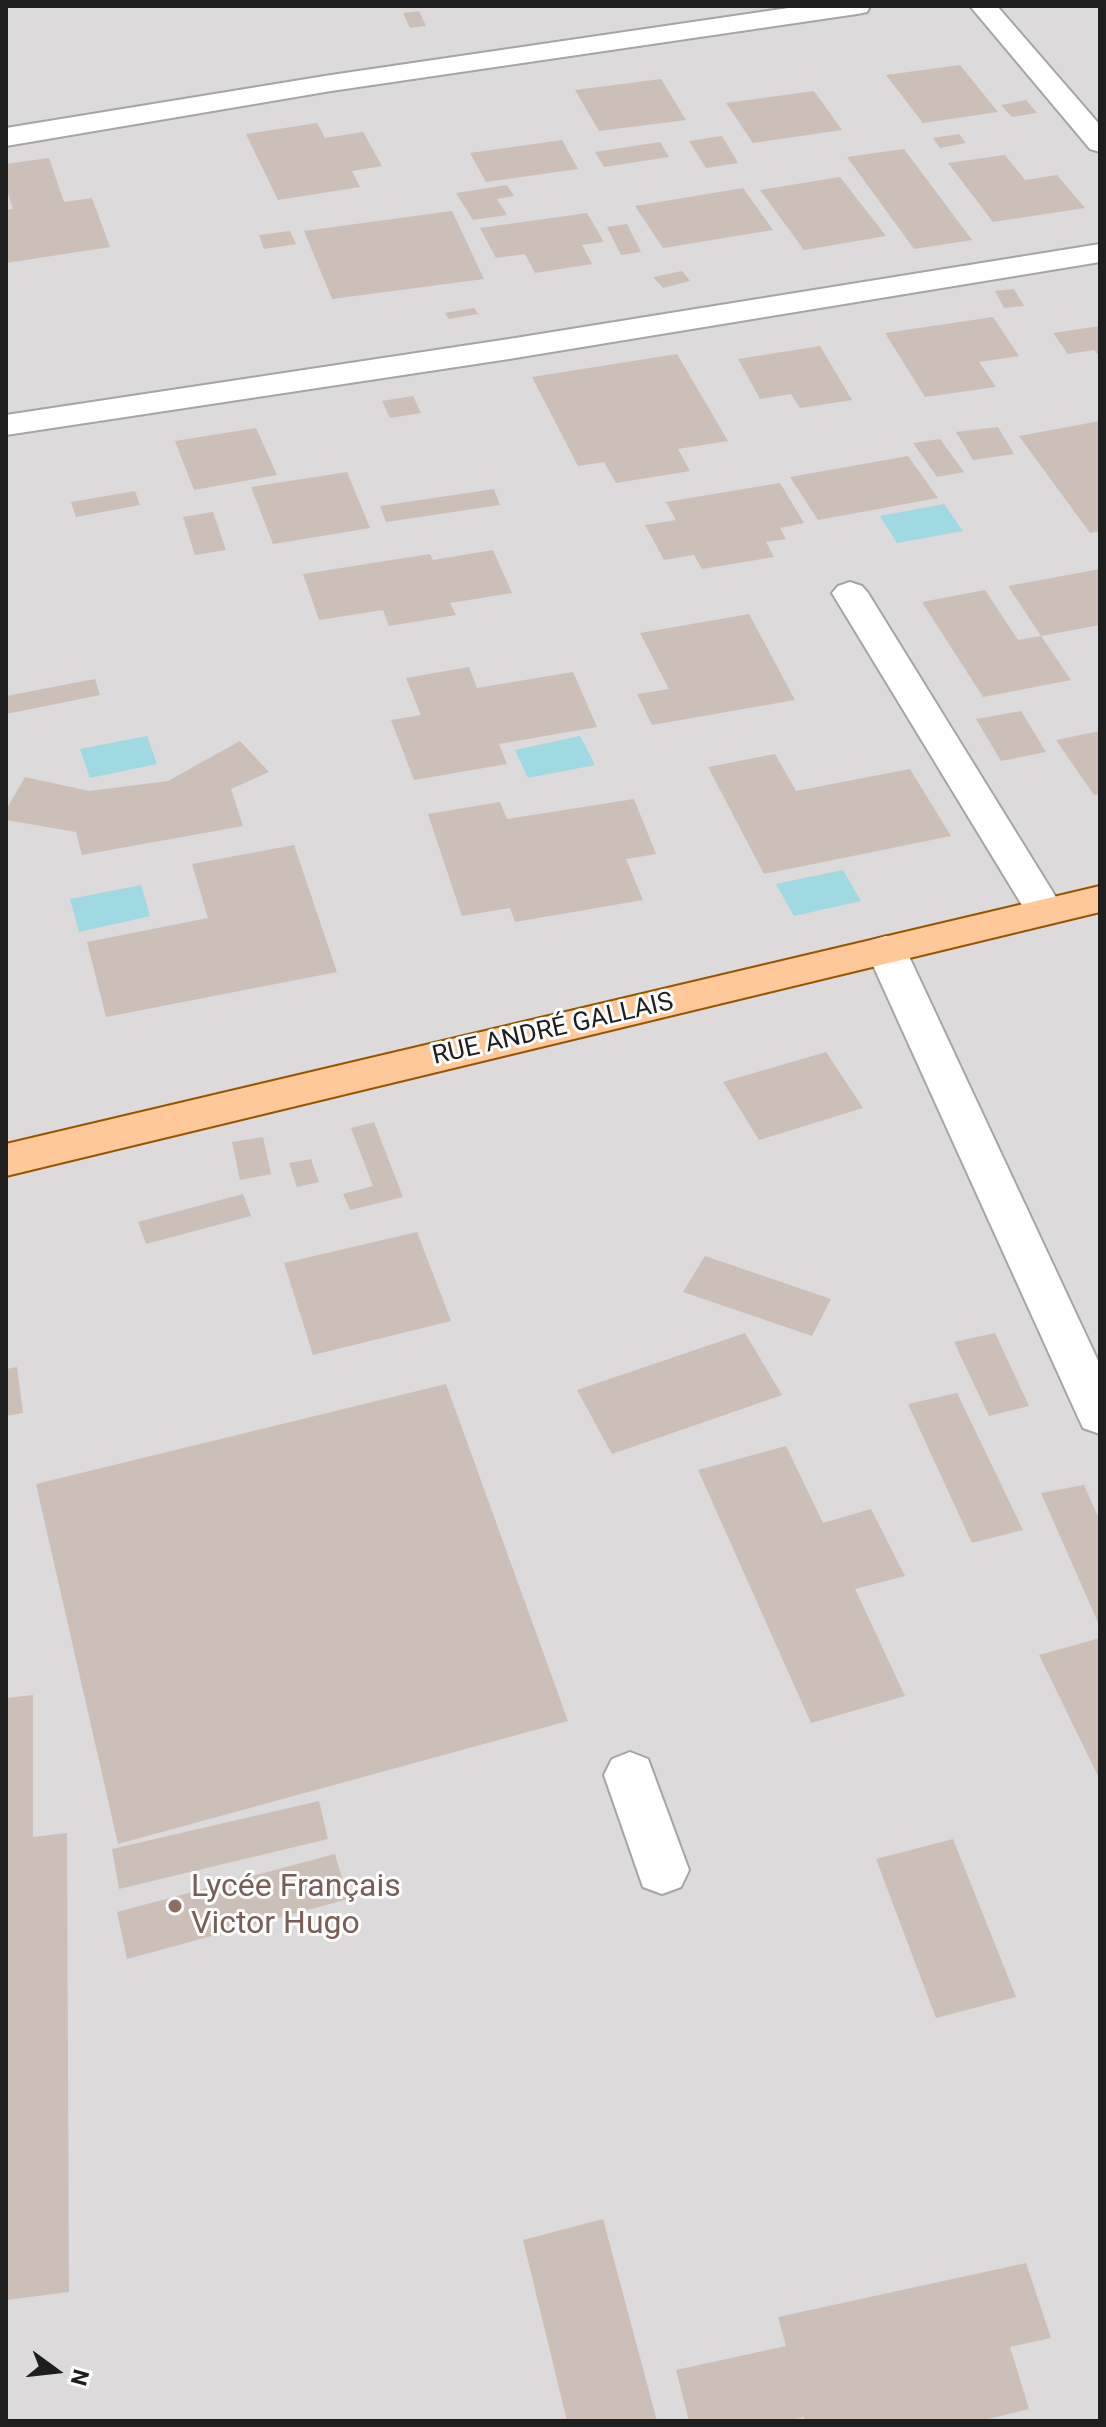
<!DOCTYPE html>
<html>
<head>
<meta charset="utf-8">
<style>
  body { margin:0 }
  #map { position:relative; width:1106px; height:2427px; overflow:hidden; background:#f0eae3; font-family:Roboto,sans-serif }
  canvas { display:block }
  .frame { position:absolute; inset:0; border:8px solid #1e1e1e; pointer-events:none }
  .north { position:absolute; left:16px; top:2331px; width:80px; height:80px; -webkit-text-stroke:6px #fff; paint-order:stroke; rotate:105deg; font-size:22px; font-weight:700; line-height:32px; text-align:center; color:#1e1e1e }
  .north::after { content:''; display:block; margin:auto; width:28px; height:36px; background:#1e1e1e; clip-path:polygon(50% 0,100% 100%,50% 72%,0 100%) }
</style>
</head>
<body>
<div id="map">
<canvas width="1106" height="2427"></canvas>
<div class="frame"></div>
<div class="north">N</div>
</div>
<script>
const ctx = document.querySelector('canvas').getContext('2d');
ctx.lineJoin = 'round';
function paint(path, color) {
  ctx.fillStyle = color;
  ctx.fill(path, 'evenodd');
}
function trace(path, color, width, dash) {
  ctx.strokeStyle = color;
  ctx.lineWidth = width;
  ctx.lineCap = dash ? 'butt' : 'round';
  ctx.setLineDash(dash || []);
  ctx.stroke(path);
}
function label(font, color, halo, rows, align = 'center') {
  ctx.font = font + ' Roboto,sans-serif';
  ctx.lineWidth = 6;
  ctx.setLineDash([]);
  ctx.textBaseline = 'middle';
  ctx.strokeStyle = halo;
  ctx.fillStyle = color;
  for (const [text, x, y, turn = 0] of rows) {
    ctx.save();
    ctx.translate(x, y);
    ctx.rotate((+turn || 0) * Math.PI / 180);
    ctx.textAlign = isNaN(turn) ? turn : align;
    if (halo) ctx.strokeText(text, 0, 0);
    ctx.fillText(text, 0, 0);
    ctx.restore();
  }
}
paint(new Path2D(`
  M6,6H1100V2421H6Z`), '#dcdadb');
paint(new Path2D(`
  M944,504L963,531L897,543L880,516Z
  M147,736L157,764L90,778L80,749Z
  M580,736L595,765L528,778L515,750Z
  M843,870L861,901L794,916L776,884Z
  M141,885L150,916L79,932L70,899Z`), '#9fd9e1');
paint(new Path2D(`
  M419,11L426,26L410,28L403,13Z
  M960,65L998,112L923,123L886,75Z
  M661,79L686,120L599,131L575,90Z
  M814,91L842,130L753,143L726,103Z
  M1026,100L1037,113L1012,117L1001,105Z
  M317,123L325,138L363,132L382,166L352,171L360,187L278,200L246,134Z
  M959,134L966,143L940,148L933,138Z
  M722,136L738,163L706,168L689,141Z
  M562,140L578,169L486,182L470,153Z
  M660,142L669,157L604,167L595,152Z
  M904,149L972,240L914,249L847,157Z
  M1005,155L1025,180L1057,175L1085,208L993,222L948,163Z
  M49,158L64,202L92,198L110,247L6,263V210L13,209L6,187V164Z
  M840,177L886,236L804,250L760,190Z
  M507,185L514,196L497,199L507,215L473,220L456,193Z
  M743,188L773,230L663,248L635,206Z
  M452,211L484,279L332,299L304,231Z
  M587,213L604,242L582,245L592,264L535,273L525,254L496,258L480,228Z
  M627,224L641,252L621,255L607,227Z
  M290,231L296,244L264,249L259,235Z
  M682,271L690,281L663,288L653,277Z
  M1014,289L1024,306L1004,308L995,291Z
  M474,308L478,314L449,319L445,313Z
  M993,317L1019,356L979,362L996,387L925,397L885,333Z
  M1100,326V357L1094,350L1068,354L1053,333Z
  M820,346L852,400L800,408L791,394L760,399L738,359Z
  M677,354L728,441L678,449L690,471L616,483L604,462L578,466L532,377Z
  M413,396L421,413L390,418L382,401Z
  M1100,421V531L1090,533L1019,436Z
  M998,427L1014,454L973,460L956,432Z
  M256,428L277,475L194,490L175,441Z
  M940,439L964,472L937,477L913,443Z
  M908,456L938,498L818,520L790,477Z
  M347,472L370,528L273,544L251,487Z
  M780,483L804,523L780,528L786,539L766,542L774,557L702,569L694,555L664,560L645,525L676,520L666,502Z
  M494,489L500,505L386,522L380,506Z
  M135,491L140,505L76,517L71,502Z
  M213,512L226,550L195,555L183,517Z
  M493,550L512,593L450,603L456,615L389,626L383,610L319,620L303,574L430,554L433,560Z
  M1100,569V625L1041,636L1008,586Z
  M985,590L1018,640L1041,636L1071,680L983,697L922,602Z
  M749,614L795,700L652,725L637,694L669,689L640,633Z
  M469,667L477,688L573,672L597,727L499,744L507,764L414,780L391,720L421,715L406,678Z
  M95,679L100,695L6,714V696Z
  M1021,711L1046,752L1001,761L976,719Z
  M1100,731V794L1094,795L1056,740Z
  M240,741L269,772L231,789L243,826L82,855L76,832L6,820V810L25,777L89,791L168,781Z
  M775,754L796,791L910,769L951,836L764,874L708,767Z
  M634,799L656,854L626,859L643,900L515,922L510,908L462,916L428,814L500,802L507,819Z
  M294,845L337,972L106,1017L87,942L208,918L192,864Z
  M826,1052L863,1108L759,1140L723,1082Z
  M374,1122L403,1197L350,1210L343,1194L373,1186L351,1128Z
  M263,1137L271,1174L240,1180L232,1142Z
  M311,1159L319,1182L297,1187L289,1163Z
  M243,1194L251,1216L146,1244L138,1222Z
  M417,1232L451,1321L313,1355L284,1263Z
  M705,1256L831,1299L812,1336L683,1292Z
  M745,1333L782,1395L612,1454L577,1390Z
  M995,1333L1029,1406L989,1416L954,1342Z
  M17,1367L23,1413L6,1416V1369Z
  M446,1384L568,1721L118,1844L36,1484Z
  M957,1393L1023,1530L972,1543L908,1404Z
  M786,1446L823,1523L871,1509L905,1576L855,1589L905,1696L811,1723L698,1470Z
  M1084,1485L1100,1521V1627L1041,1493Z
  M1100,1638V1780L1039,1655Z
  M33,1695V1837L67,1833L69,2292L6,2300V1698Z
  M319,1801L328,1839L119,1889L112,1849Z
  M953,1839L1016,1997L936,2018L876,1859Z
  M335,1854L348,1899L127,1959L117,1912Z
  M603,2219L657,2421H567L523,2240Z
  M1026,2263L1051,2338L1010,2347L1029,2409L980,2421H805L804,2417L787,2421H689L676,2370L786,2346L778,2317Z`), '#ccbfb8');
const minor = new Path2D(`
  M802,6H870L867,12L857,14L331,91L6,146V128L331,75Z
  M970,6H997L1100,125V152L1090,149Z
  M1100,244V262L509,359L6,435V415L509,339Z
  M850,582L862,586L868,593L1059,902L1065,911L1059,920L1045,924L1031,920L832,593L838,586Z
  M886,936L900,940L906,950L1100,1365V1434L1083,1428L1077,1415L866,950L872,940Z
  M630,1752L648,1759L689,1870L681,1887L662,1894L643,1887L604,1775L612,1759Z`);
const major = new Path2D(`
  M1100,886V912L6,1176V1144Z`);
trace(minor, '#a5a5a5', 4);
trace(major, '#975500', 4);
paint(minor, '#fff');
paint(major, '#ffc898');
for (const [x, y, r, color] of [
  [175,1906,8,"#8d6e63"]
]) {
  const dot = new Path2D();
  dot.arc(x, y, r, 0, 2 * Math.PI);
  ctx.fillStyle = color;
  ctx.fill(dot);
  trace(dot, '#fff', 3);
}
label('26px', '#1e1e1e', '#fff', [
  ["RUE ANDRÉ GALLAIS",553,1030,-13]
]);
label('32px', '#785e54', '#fff', [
  ["Lycée Français",191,1888],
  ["Victor Hugo",191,1925]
], 'left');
</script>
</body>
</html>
